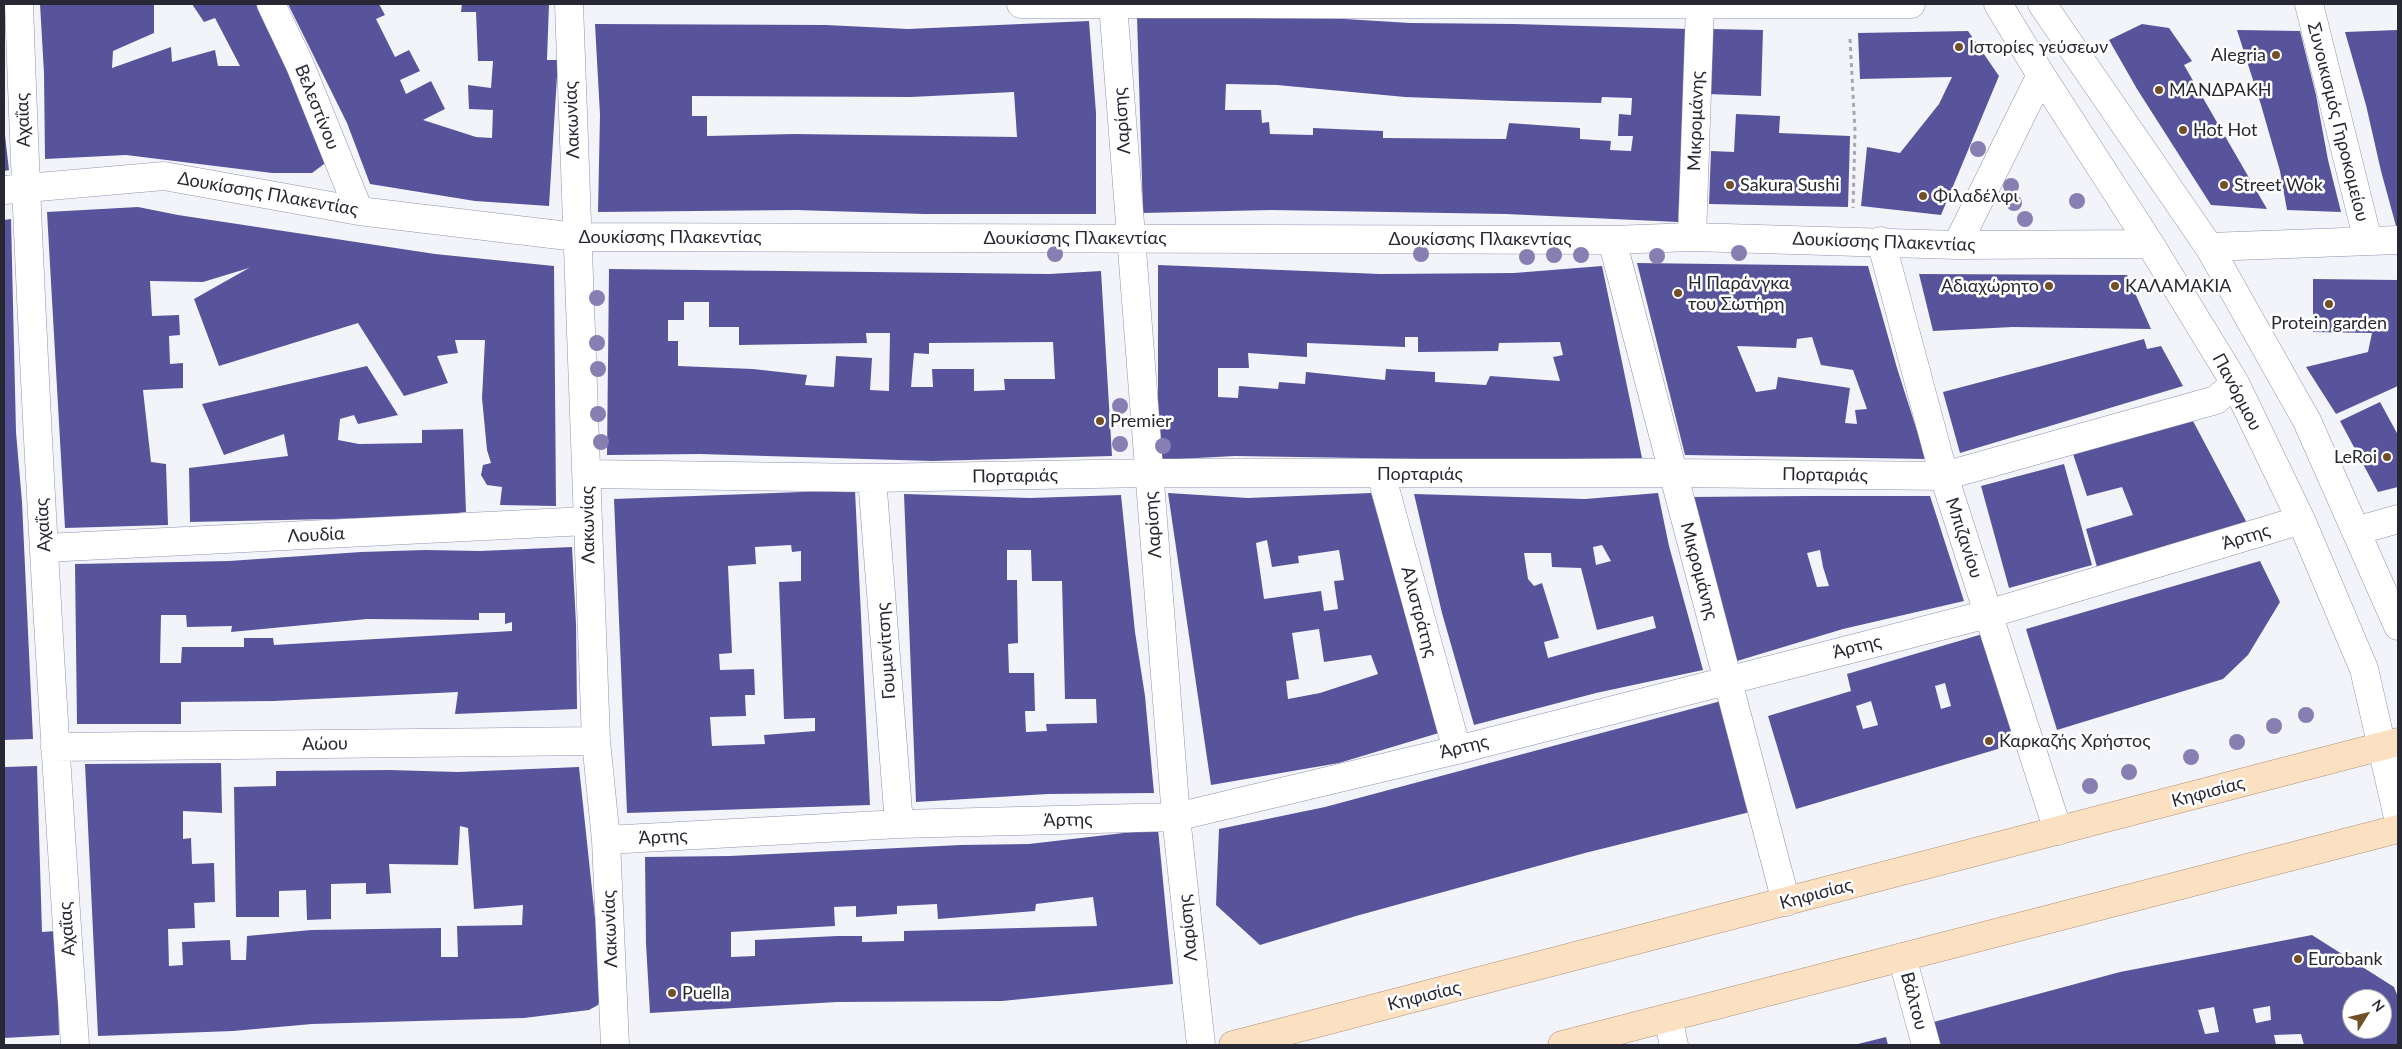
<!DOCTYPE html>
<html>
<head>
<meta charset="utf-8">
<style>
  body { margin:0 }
  #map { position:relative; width:2402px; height:1049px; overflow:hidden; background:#f3f4fa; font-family:Lato,sans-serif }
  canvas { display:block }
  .frame { position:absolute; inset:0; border:5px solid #282834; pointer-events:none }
  .north { position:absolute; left:2342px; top:989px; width:50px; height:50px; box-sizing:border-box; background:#fff; border:1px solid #a9a9ae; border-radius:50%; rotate:54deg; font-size:14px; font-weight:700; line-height:20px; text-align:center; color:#282834 }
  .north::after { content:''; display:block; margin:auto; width:18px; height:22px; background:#714f27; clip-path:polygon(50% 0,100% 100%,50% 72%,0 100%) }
</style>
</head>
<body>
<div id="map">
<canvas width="2402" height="1049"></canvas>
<div class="frame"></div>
<div class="north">N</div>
</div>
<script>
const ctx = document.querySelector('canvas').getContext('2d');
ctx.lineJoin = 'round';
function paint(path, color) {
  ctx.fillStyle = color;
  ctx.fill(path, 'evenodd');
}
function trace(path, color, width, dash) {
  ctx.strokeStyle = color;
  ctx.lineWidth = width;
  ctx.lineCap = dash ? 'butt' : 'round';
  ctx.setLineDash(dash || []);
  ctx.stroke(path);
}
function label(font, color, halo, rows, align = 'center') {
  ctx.font = font + ' Lato,sans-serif';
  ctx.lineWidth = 5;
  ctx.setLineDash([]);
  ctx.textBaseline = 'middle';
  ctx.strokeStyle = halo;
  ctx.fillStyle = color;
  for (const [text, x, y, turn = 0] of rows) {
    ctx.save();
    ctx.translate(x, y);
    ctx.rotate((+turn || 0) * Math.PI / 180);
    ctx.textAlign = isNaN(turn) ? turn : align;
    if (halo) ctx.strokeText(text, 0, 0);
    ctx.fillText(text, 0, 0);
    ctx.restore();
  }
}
paint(new Path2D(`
  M40,4H154V33L113,51L112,68L171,47L172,62L215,50L218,66H240L215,18L204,22L192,4H256L293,76L327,155L324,164L312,173H272L126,155L45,159L44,73Z
  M288,4H379L385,15L376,19L395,57L409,50L420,71L400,80L406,94L431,81L445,109L423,120L476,137L492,138L493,110L469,109L468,85L491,88L493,61H478L476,12H461L462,4H549L547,60H558L549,206L475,201L370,184L347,123Z
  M1137,17L1345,19L1410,23L1514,24L1689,29L1678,222L1506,214L1271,210L1143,213ZM1226,84L1277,85L1405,97L1512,101L1601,103L1602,97L1632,98L1631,115L1619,114L1618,136H1633L1631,151L1610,150L1611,141L1580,139V128L1509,123L1506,139L1383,138V131L1313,128V135L1270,134L1269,122L1262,123L1261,110H1225Z
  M1089,21L1096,113V214H924L796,210L598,212L600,115L595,24L826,25L908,29ZM1014,92L1017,137L794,134L707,136V116H692V96L911,97Z
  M2142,24L2169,28L2192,61L2184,65L2267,209L2211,205L2137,89L2109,40Z
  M1710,29L1763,30L1761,96L1708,94Z
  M2237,30L2300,31L2316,95L2328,160L2341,212L2287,210L2280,171L2261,105Z
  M2397,30L2398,37V226H2396L2381,171L2366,105L2345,32Z
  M1968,31L1999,76L1941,215L1861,206L1867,147L1900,153L1939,104L1952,77L1860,79L1858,33Z
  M1736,114L1780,116L1779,133L1850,136L1848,207L1709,204L1711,151L1734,152Z
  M4,127L9,170L4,171Z
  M138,207L178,215L435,254L554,266L556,506L500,505L502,487L487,485L481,475L483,465L491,463L487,450L482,398L485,340H455L458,353L437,356L448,383L404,396L358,323L219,366L194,299L249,268L203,282L150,281L152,316L179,315L180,335L169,336L170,364L183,363V388L143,390L151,462L166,464L168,525L65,528L47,212Z
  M11,219L16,432L22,502L33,739L4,740V220Z
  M1637,263L1868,266L1897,368L1926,459L1685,455ZM1812,337L1821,365L1853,370L1867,409L1855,410L1857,424L1845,423L1850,388L1778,377L1776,389L1756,392L1737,346L1796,348L1797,339Z
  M1158,265L1380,274L1514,273L1602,266L1642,458L1485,460L1235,456L1158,460ZM1405,337H1418V352L1498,351L1499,343L1560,342L1563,355L1553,357L1560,381L1490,376L1486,385L1435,382V372L1386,369L1385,380L1306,372L1305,384L1279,382L1278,389L1239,386L1238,398L1218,397V368H1249L1248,353L1307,357V343L1405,347Z
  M609,269L1049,274L1101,271L1112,456L932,461L700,454L607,455ZM684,302H709V327H739V345L867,343L866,333H890L889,391L870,390L872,358L836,356L834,387L805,385L807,375L753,369L678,366V341H668V320H684ZM1053,342L1055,379H1004L1005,390L974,391V369H932L933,387H911L914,353L929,354V343Z
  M1919,274L2127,275L2151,329L2013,327L1933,331Z
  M2313,279L2398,280V386L2336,414L2306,367L2368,352L2372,333L2313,332Z
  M2144,339L2147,349L2161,346L2183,386L1960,453L1943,392Z
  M367,366L398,415L358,424L354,415L340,419L338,440L359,444L422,443V430L463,429L466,512L424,517L190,522L189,468L288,456L284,434L224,455L202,404Z
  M2380,402L2398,435V487L2378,492L2340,421Z
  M2193,421L2247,523L2097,567L2086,529L2133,515L2122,487L2087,496L2073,454Z
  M2064,464L2092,565L2009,588L1981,486Z
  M855,490L870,805L627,813L614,499ZM791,545L792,552L801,551V581L779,582L784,719L815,718V731L764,735L765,744L712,746L710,717L746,716L745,695H755L754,669L720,670L719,654L732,653L728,566L756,564L755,547Z
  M1168,493L1248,498L1371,493L1442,732L1339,763L1211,785ZM1267,540L1272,567L1299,563L1298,556L1339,550L1344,580L1334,581L1338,609L1324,611L1321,591L1264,599L1256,543ZM1319,629L1324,662L1371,655L1378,674L1320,693L1288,699L1286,681L1299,679L1292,633Z
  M1658,493L1669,546L1703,670L1596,693L1474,725L1442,613L1414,494L1585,499ZM1602,545L1611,561L1596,565L1593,547ZM1524,553H1551L1552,567L1581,568L1597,630L1653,616L1656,628L1548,658L1544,642L1559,638L1542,583L1534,586L1528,579Z
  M904,494L1030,498L1121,495L1135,632L1145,696L1154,793L1048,794L916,802ZM1007,550H1031L1032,581H1062L1065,699H1096L1097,723L1046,724L1047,731L1026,732L1025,711H1035L1034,673H1009L1008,644L1018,643L1017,580H1007Z
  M1807,496H1930L1964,601L1843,629L1737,661L1689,497ZM1820,550L1823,567L1829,586L1817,587L1807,553Z
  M572,547L576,624L577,709L455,714L458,692L274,701L181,702V724H77L75,564L229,561L361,552L425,550L480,551ZM479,613H505V624L512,622V631L274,645L273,638H244V647H182L181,663H160L161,615H186L187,627L232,626L231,632L367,619L479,620Z
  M2260,561L2280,602L2248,655L2223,679L2057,730L2026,629Z
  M1986,633L2018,743L1796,809L1768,716L1851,691L1847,674ZM1945,683L1951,706L1941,709L1935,686ZM1871,701L1878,725L1863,729L1856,706Z
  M1721,701L1750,812L1585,853L1356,916L1260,945L1216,905L1219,829L1325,807Z
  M221,763L222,813L183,811V839L191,838L192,864L214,863L215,902L194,903L195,928L168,929L169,966L183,965L182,942L230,940L231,960H246L247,936L311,930L441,928V957H458L457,926L522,925L523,905L474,909L468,828L460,826L458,865L389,864L391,893L366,894V883L331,884V919L307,920L306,890L279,891V917H236L234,787L276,786V771L389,770L458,772L579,767L603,993L598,1005L589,1010L524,1018L312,1024L233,1031L98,1036L85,764Z
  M37,766L42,932L56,931L59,1035L4,1038V767Z
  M1158,829L1173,984L1002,1001L837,1002L650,1013L646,944L645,857L730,856L961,845L1029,844ZM1093,897L1097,926L904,931V941L862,942V936H837L755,940V956L731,957V932L835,926L834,907L856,906V917L897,914V906L937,904L938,919L1035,911L1036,904Z
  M2312,935L2394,987L2398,997V1045H2304L2301,1034L2274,1035L2276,1045H1936L1930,1023L2120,972ZM2352,999H2382V1029H2352ZM2270,1006L2271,1020L2256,1023L2253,1009ZM2214,1007L2219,1032L2205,1034L2198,1010Z
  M1886,1037L1888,1045H1854Z`), '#58549c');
const minor = new Path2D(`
  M19,4C31,351 51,698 75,1045
  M271,4L300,65L359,211
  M569,4L596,741L606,840L615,1045
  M1021,4H1105
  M1113,4L1176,817L1201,1045
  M1118,4H1911
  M1998,4L2041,75L2150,244L2235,383L2301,520L2364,669L2398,817
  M2042,4L2209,247L2307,421L2398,626
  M2309,4L2368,241
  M4,190L164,176L359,211L576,237L1612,240L1692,237L1957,245L2150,244
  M1692,237L1700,5
  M1612,240L1786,902
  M1881,241L1944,476L2058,831
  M1957,245L2041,75
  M2209,247L2398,240
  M587,474L872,478L1149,473H1673L1944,476L2216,400L2235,383
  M1381,474L1457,750
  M872,478L899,824
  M2356,531L2398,519
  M45,548L587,521
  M55,747L596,741
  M606,840L899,824L1176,817L1457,750L1988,614L2301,520
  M1902,957L1926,1045
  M1668,1018L1674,1045`);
const major = new Path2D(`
  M1233,1045L2398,742
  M1562,1045L2398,829`);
trace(minor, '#9192b0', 29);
trace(major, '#af9276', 29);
trace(new Path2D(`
  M1850,39L1855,131L1853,208`), '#a6a7af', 3, [4, 4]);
trace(minor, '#fff', 28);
trace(major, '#fbe0c2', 28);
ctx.fillStyle = '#877fb2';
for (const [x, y] of [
  [1978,149],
  [2011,186],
  [2077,201],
  [2014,203],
  [2025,219],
  [1739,253],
  [1055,254],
  [1421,254],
  [1554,255],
  [1581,255],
  [1657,256],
  [1527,257],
  [597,298],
  [597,343],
  [598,369],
  [1120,406],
  [598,414],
  [601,442],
  [1120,444],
  [1163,446],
  [2306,715],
  [2274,726],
  [2237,742],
  [2191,757],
  [2129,772],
  [2090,786]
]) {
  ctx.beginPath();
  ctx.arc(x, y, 8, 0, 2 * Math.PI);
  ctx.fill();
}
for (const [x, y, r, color] of [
  [1959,47,5,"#714f27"],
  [2276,55,5,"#714f27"],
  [2159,90,5,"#714f27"],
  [2183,130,5,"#714f27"],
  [1730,185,5,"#714f27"],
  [2224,185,5,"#714f27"],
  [1923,196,5,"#714f27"],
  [2049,286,5,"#714f27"],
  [2115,286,5,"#714f27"],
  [1678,293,5,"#714f27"],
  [2329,304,5,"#714f27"],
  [1100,421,5,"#714f27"],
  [2387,457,5,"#714f27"],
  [1989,741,5,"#714f27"],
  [2298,959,5,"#714f27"],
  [672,993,5,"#714f27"]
]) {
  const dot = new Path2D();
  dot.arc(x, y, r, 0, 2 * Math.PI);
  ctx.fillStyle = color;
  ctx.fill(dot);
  trace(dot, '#fff', 2);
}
label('18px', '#282834', '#fff', [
  ["Ιστορίες γεύσεων",1969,47],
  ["Alegria",2266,55,"right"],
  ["ΜΑΝΔΡΑΚΗ",2169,90],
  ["Hot Hot",2193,130],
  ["Sakura Sushi",1740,185],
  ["Street Wok",2234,185],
  ["Φιλαδέλφι",1933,196],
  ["Η Παράνγκα",1688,283],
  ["του Σωτήρη",1688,304],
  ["Αδιαχώρητο",2039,286,"right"],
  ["ΚΑΛΑΜΑΚΙΑ",2125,286],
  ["Protein garden",2329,323,"center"],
  ["Premier",1110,421],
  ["LeRoi",2377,457,"right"],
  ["Καρκαζής Χρήστος",1999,741],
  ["Eurobank",2308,959],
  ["Puella",682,993]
], 'left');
label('18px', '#282834', '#fff', [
  ["Βελεστίνου",317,107,68],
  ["Αχαΐας",23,120,-92],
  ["Λακωνίας",572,120,-92],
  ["Λαρίσης",1122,121,-94],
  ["Μικρομάνης",1696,121,-88],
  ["Συνοικισμός Γηροκομείου",2338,122,76],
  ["Δουκίσσης Πλακεντίας",268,194,10],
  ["Δουκίσσης Πλακεντίας",670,237],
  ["Δουκίσσης Πλακεντίας",1075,238],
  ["Δουκίσσης Πλακεντίας",1480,239],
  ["Δουκίσσης Πλακεντίας",1884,242,2],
  ["Πανόρμου",2237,392,62],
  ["Πορταριάς",1420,474],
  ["Πορταριάς",1825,475,1],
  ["Πορταριάς",1015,476,-1],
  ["Αχαΐας",43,525,-93],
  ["Λακωνίας",588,525,-91],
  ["Λαρίσης",1153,525,-94],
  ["Λουδία",316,535,-3],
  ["Άρτης",2246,537,-17],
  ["Μπιζανίου",1964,538,72],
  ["Μικρομάνης",1699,571,75],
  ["Αλιστράτης",1419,612,75],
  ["Άρτης",1857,647,-14],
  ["Γουμενίτσης",886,651,-94],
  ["Αώου",325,744,-1],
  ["Άρτης",1464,747,-14],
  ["Κηφισίας",2208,792,-15],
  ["Άρτης",1068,820,-1],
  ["Άρτης",663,837,-3],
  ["Κηφισίας",1816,894,-15],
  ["Λαρίσης",1188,928,-96],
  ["Αχαΐας",67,929,-94],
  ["Λακωνίας",610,929,-92],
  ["Κηφισίας",1424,996,-14],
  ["Βάλτου",1914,1001,75]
]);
</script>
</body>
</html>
